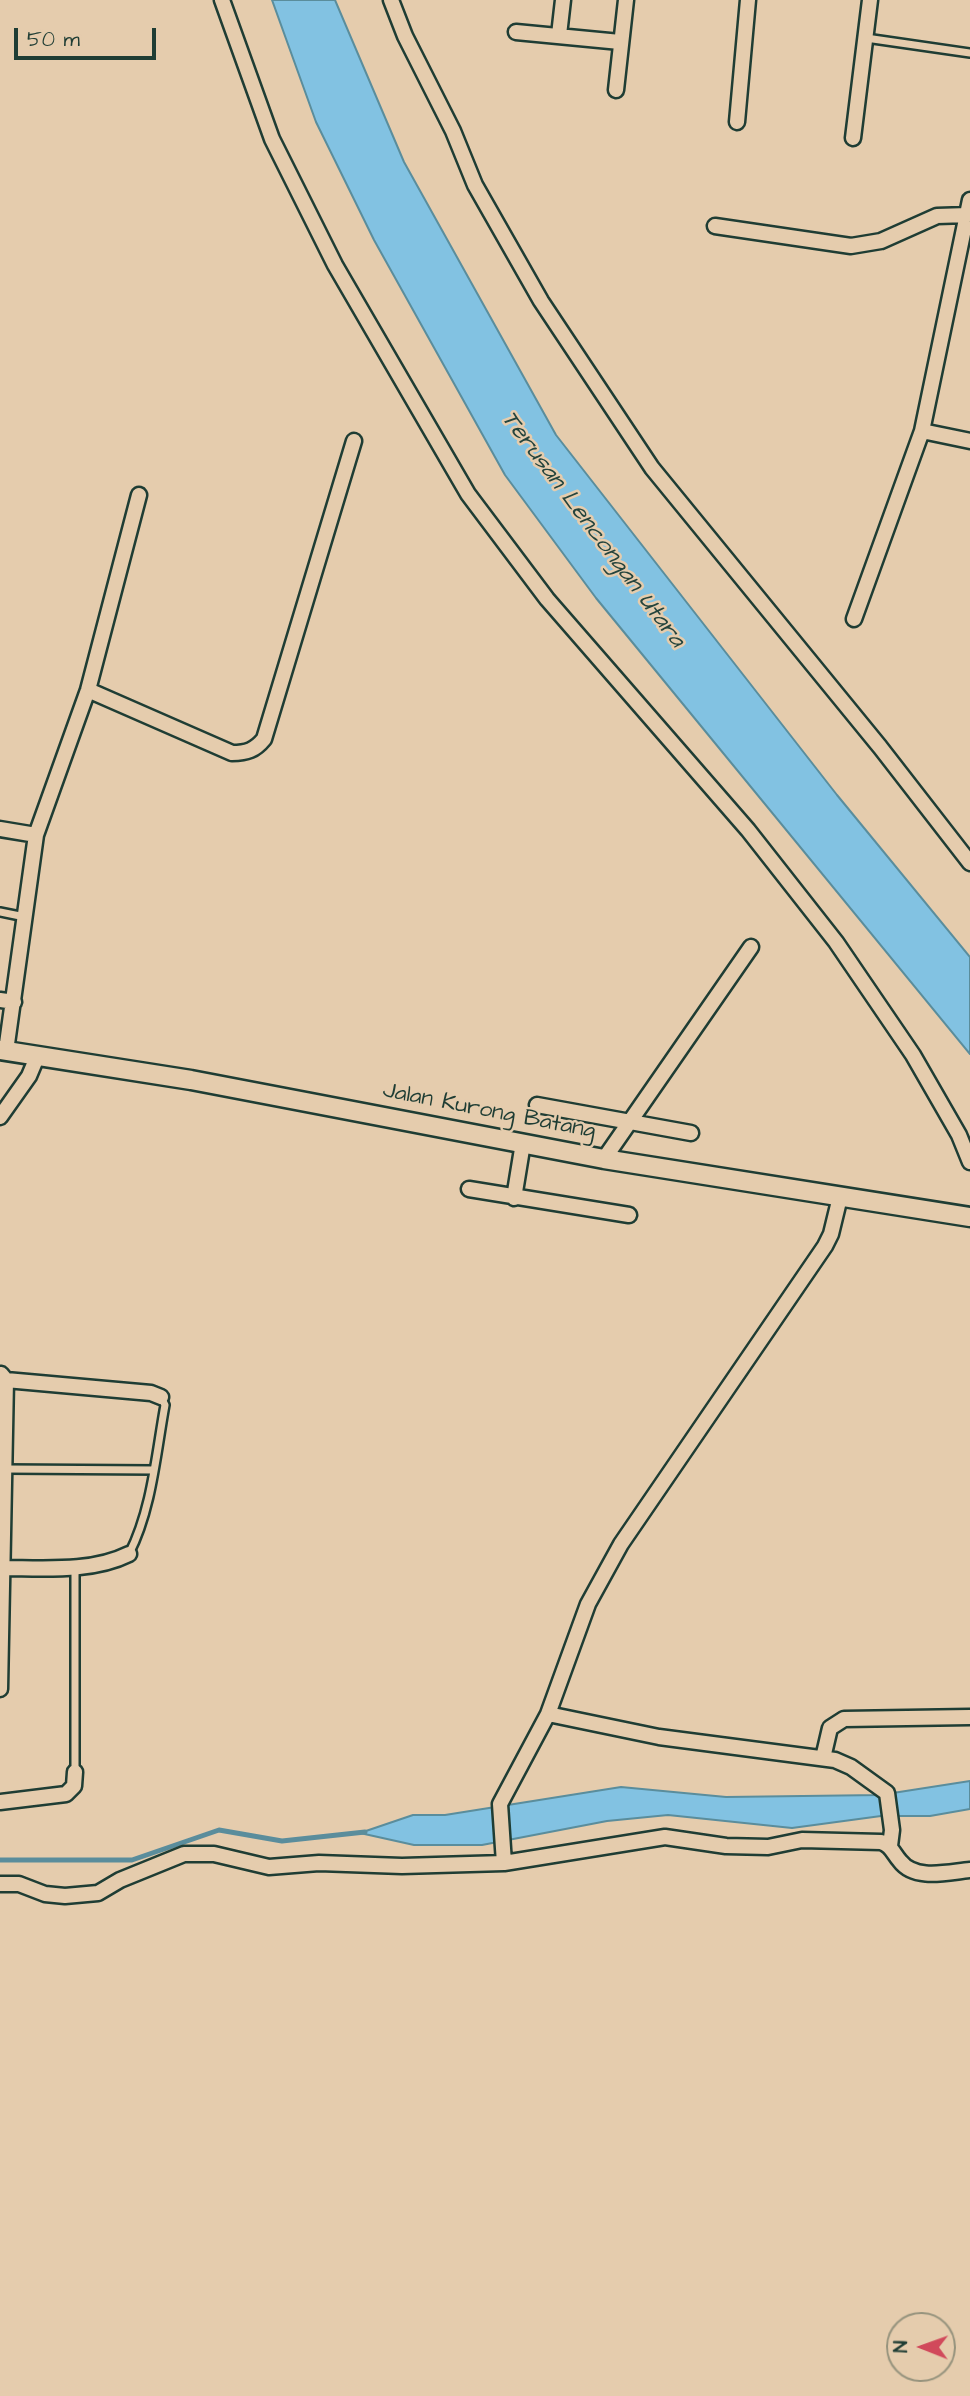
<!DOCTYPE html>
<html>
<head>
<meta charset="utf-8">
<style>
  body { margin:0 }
  #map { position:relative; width:970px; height:2396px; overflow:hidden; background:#e5ccad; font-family:"Architects Daughter",sans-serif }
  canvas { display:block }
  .north { position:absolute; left:886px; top:2312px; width:70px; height:70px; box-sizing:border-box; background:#e5ccad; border:2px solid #96937d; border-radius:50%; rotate:271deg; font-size:19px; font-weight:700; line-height:28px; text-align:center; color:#1f3d34 }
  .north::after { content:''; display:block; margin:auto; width:24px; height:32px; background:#d1495b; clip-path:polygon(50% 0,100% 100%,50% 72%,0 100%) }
  .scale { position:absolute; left:14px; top:28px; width:142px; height:32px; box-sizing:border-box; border:4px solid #1f3d34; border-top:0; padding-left:9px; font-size:21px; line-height:24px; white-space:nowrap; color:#1f3d34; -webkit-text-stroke:5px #e5ccad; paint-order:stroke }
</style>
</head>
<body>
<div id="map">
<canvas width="970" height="2396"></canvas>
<div class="north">N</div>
<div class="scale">50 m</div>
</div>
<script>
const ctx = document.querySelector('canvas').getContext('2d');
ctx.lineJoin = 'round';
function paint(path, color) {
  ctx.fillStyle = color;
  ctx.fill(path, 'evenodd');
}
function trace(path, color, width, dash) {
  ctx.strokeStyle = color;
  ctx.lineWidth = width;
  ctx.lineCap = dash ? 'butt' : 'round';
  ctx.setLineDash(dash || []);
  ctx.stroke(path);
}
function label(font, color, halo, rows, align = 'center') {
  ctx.font = font + ' "Architects Daughter",sans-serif';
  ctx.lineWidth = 5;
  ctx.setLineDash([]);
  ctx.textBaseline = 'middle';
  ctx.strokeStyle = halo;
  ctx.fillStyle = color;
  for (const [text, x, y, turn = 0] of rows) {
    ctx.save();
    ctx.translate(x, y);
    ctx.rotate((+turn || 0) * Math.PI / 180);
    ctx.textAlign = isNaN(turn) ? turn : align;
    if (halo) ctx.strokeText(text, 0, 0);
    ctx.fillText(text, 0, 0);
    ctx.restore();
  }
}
const water = new Path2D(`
  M272,0H335L404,162L556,435L837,795L970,957V1054L596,598L505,475L374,240L316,122Z
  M970,1781V1809L930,1816H881L792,1828L668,1815L607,1821L482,1845H414L360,1833L413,1815H445L621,1787L726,1797L880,1795Z`);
paint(water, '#82c2e2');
trace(water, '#5a8d9c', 2);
trace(new Path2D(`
  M0,1860H132L219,1830L282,1841L365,1832`), '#5a8d9c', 5);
const service = new Path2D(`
  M866,38L970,53
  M0,912L25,917
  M6,1469L154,1470
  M129,1554C152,1509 156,1454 165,1405L161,1397
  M75,1567V1772`);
const minor = new Path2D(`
  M222,0L272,139L335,265L468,494L547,599L748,830L836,942L913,1055L959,1135L970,1162
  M391,0L405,36L453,131L475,185L541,301L652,468L880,747L970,863
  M516,32L620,42
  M559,35L563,0
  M616,90L626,0
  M737,122L748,0
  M853,138L870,0
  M970,200L922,431L970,441
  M715,226L851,246L881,241L937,216L968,215
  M854,619L922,431
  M88,690L232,753C247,753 255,750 264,739L354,441
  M0,829L36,835
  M0,1000L14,1002
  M6,1051L36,835L88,690L139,495
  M537,1105L691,1133
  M0,1117L29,1076L37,1057
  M604,1159L751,947
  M469,1189L629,1215
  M840,1197L831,1234L825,1246L621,1544L588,1604L548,1714L659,1737L835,1760L851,1767L887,1793L892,1830L890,1846
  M514,1198L523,1143
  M1,1374L6,1380L151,1393L161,1397
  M0,1568C42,1568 91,1573 129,1554
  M0,1689L6,1380
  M823,1758L830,1728L844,1719L970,1717
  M0,1802L66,1794L74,1786L75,1772
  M504,1863L500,1804L548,1714
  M0,1884H19L45,1894L65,1896L98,1893L120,1880L184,1854H214L269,1867L319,1863L402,1866L504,1863L665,1837L726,1846L768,1847L802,1840L881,1842C891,1845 893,1853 900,1861C915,1881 948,1872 970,1870`);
const tertiary = new Path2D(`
  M0,1050L191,1080L604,1159L970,1217`);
trace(service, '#1f3d34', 12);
trace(minor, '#1f3d34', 19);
trace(tertiary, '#1f3d34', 23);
trace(service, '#e5ccad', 7);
trace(minor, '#e5ccad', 14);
trace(tertiary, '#e5ccad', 18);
label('23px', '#1f3d34', '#e5ccad', [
  ["Jalan Kurong Batang",489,1112,11]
]);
label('italic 24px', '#24443d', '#e5ccad', [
  ["Terusan Lencongan Utara",592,530,53]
]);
</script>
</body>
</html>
